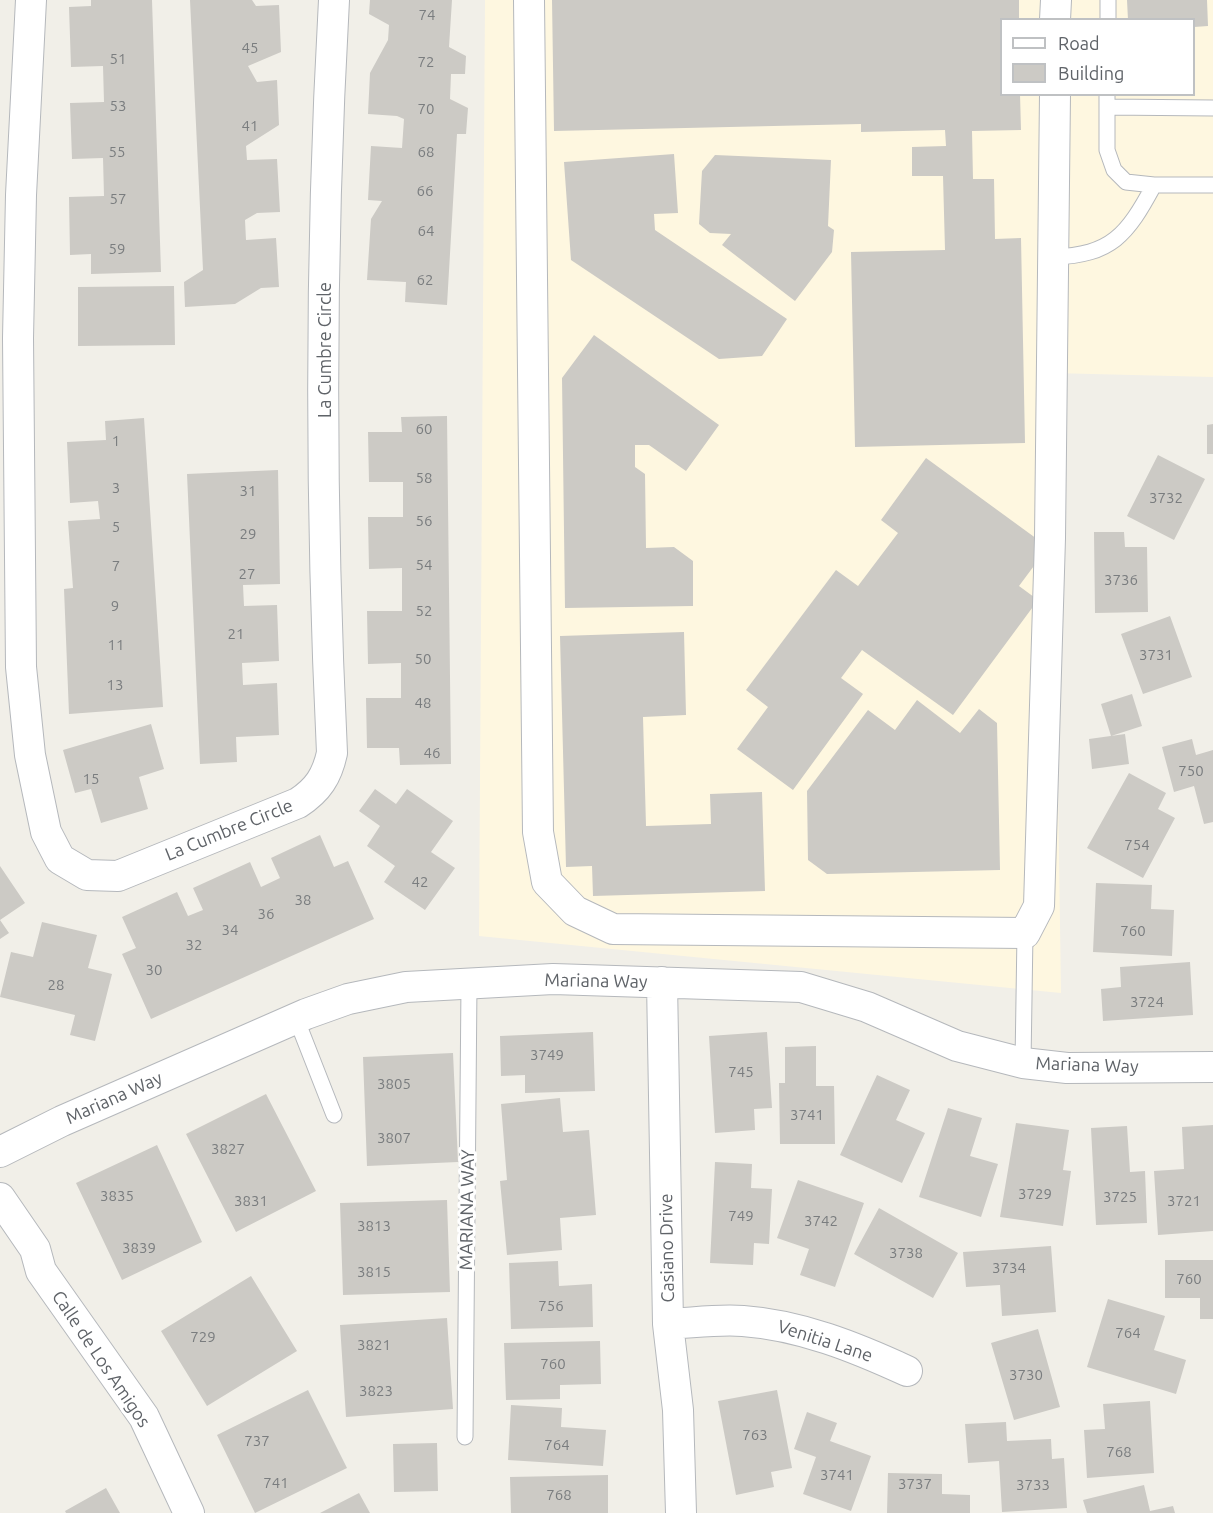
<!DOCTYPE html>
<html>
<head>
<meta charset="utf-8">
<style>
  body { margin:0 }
  #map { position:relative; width:1213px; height:1513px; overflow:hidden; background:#f1efe8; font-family:Ubuntu,sans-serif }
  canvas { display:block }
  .legend { position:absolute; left:1000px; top:18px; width:195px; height:78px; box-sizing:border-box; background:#fff; border:2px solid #bfc1c3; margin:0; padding:8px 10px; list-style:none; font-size:18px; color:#5f6368 }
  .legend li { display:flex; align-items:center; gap:12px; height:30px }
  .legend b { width:30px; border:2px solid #bfc1c3 }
</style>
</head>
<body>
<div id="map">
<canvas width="1213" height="1513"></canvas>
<ul class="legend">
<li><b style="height:8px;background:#fff"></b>Road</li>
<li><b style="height:16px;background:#cccac5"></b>Building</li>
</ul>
</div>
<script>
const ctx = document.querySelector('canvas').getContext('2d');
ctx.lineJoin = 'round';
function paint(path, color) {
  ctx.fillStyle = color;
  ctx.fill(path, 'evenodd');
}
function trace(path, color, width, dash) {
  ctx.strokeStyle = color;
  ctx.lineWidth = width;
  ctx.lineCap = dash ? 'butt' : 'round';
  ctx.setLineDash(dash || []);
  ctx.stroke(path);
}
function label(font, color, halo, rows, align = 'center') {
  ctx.font = font + ' Ubuntu,sans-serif';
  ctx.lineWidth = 6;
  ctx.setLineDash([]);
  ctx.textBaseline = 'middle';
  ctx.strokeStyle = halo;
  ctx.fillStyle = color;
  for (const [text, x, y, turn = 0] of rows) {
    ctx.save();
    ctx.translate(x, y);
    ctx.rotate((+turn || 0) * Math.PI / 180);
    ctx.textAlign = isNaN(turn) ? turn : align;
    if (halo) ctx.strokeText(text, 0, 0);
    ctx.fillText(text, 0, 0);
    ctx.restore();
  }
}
paint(new Path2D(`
  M485,0H1213V377L1052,373L1061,993L479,936ZM1002,20H1194V94H1002Z`), '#fef7e0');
paint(new Path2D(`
  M91,0H152L161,272L91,274V254L70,255L69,197L104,196L103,158L72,159L70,103L104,102L103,66L71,67L69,7L91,6Z
  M190,0H252L256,6L279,5L281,52L248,66L257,82L277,80L279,125L246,146L247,160L277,159L280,212L257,213L245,220L246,240L276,238L279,287L261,288L235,304L185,307L184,282L203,270Z
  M370,0H452L449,47L466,56L465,74H451L450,99L468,108L466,134H457L447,305L405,302L406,282L367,280L371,219L382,201L368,200L371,146L402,148L404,119L397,116L368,114L370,73L388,40L389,25L369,14Z
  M552,0H1019V20H1002V94H1020L1021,130L972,131L973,179H994L995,239L1021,238L1025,443L855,447L851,252L945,250L943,176H912V147L946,146L945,130L861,132V124L554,131Z
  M1127,0H1207L1208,26L1194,27V20H1128Z
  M674,154L678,213L654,214L655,230L787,319L762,356L719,359L571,260L564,162Z
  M715,155L831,160L828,226L834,230L832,252L795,301L722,245L731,234L710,233L699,224L702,171Z
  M174,286L175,345L78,346V287Z
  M594,335L719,425L686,471L649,445H635V467L645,474L646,548L674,547L693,561V606L565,608L562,378Z
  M447,416L451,764L400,765L399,748H367L366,698H401V663L368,664L367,611H402V568L369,569L368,517H403V482H369L368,432H402L401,417Z
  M144,418L163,707L69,714L64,589L73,588L68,521L100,519L98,501L70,503L67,442L106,440L105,421Z
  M1213,424V454H1207V425Z
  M1158,455L1205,479L1174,540L1127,516Z
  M926,458L1048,547L1019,586L1038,600L953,715L862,650L841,678L863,694L793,790L737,749L768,707L746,690L836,570L858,586L898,533L881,520Z
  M278,470L280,584L243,585L244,606L277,605L279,661L242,663L243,685L277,683L279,735L236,737L237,762L200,764L187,474Z
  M1094,532H1124L1125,547H1147L1148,612L1095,613Z
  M1170,616L1192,677L1143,694L1121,634Z
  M684,632L686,715L643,717L646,826L711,824L710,794L762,792L765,891L593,896L592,866L566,867L560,636Z
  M1132,694L1142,726L1111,736L1101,704Z
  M917,700L960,733L979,709L997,723L1000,870L827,874L808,860L807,791L868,710L895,730Z
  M151,724L164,769L139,777L148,809L101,823L91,789L75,793L63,750Z
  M1125,734L1129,764L1092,769L1089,739Z
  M1192,739L1196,755L1213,750V822L1204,824L1194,786L1174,792L1162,747Z
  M1129,773L1166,793L1158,809L1175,818L1143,878L1087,848Z
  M375,789L396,804L407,789L453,821L431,852L455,868L425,910L384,882L395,866L367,846L380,826L359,811Z
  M320,835L334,867L348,861L374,919L151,1019L122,954L136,948L122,917L177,892L188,916L203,910L193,888L250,862L261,887L280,878L271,858Z
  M0,866L25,903L0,920L9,933L0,939Z
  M1096,883L1152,885L1151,909L1174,910L1172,956L1093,952Z
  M42,922L97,935L88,968L112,974L95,1041L70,1035L75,1015L0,997L11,952L33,957Z
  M1190,962L1193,1015L1103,1021L1101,989L1121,987L1120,967Z
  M593,1032L595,1091L525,1093V1075L501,1076L500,1036Z
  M767,1032L772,1108L754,1109L755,1130L715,1133L709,1036Z
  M816,1046V1086H834L835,1144H780L779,1083H785V1047Z
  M453,1053L458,1162L367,1166L363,1057Z
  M877,1075L910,1090L896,1120L925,1133L902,1183L840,1155Z
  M266,1094L316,1191L236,1232L186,1134Z
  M560,1098L563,1132L589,1130L596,1215L560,1218L562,1250L507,1255L500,1181L507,1180L501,1104Z
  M948,1108L982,1118L970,1156L998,1164L981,1217L919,1197Z
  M1016,1123L1069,1130L1063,1170L1071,1171L1063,1226L1000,1217Z
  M1213,1125V1231L1158,1235L1154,1171L1184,1169L1182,1127Z
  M1127,1126L1130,1172L1145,1171L1147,1223L1096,1225L1091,1128Z
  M157,1145L202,1242L122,1280L76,1183Z
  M715,1162L752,1164L751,1188L772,1189L769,1244L754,1243L753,1265L710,1263Z
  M798,1180L864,1203L835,1287L800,1275L809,1249L777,1238Z
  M447,1200L450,1292L343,1295L340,1203Z
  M879,1208L958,1253L933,1298L854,1254Z
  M1051,1246L1056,1312L1002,1316L1000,1285L966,1287L963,1252Z
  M1165,1260H1213V1319H1200V1298H1165Z
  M558,1261L559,1286L592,1284L593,1327L511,1329L509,1263Z
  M251,1276L297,1351L207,1406L161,1331Z
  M1108,1299L1165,1316L1154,1350L1186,1360L1176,1394L1087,1367Z
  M447,1318L453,1409L346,1417L340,1325Z
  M1038,1329L1060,1407L1014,1420L991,1343Z
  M600,1341L601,1384L560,1385V1399L506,1400L504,1343Z
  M308,1390L347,1468L255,1513L217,1435Z
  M777,1390L792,1468L771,1472L774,1487L736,1495L718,1401Z
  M1150,1401L1154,1473L1087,1478L1084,1430L1105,1429L1103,1404Z
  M511,1405L562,1408L561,1427L606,1430L603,1466L508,1460Z
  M807,1412L837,1423L830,1441L871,1456L851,1511L803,1494L816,1457L794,1449Z
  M1006,1422L1007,1441L1051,1439L1052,1459L1064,1458L1067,1508L1002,1512L999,1461L968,1463L965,1424Z
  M437,1443L438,1491L394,1492L393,1444Z
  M888,1473L942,1474V1494L970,1495V1513H887Z
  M608,1475V1513H511L510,1477Z
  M1144,1485L1150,1511L1173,1506L1175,1513H1087L1083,1500Z
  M106,1488L120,1513H66L65,1511Z
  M359,1493L370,1513H320Z`), '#cccac5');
const service = new Path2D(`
  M1108,20V0
  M1107,94V150L1114,170L1126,182L1154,185H1213
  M1107,107L1213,108
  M1053,257C1112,255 1127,235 1154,185
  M296,1018L334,1115
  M1023,1063L1025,933
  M465,1437L469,984`);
const minor = new Path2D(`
  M31,0L21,195L18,338L21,667L30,755L46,832L60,859L87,875L118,876L298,803C318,790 327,776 332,753C320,503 320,249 334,0
  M529,0L538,832L547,882L575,911L613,929L1025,933L1039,906L1050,538L1055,94
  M1055,20L1056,0
  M662,982L668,1324L678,1410L681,1513
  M0,1152L62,1121L306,1014L348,999L406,987L553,979L801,987L867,1007L957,1046L1023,1063L1067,1068L1213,1067
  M0,1198L35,1249L41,1271L144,1417L189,1513
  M668,1324C692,1323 718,1319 743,1321C800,1325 855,1347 907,1371`);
trace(service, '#b5b8bc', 17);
trace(minor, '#b5b8bc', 32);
trace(service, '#fff', 15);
trace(minor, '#fff', 30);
label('15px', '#7a7d7f', null, [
  ["74",427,15],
  ["45",250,48],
  ["51",118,59],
  ["72",426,62],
  ["53",118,106],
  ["70",426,109],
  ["41",250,126],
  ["55",117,152],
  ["68",426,152],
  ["66",425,191],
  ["57",118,199],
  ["64",426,231],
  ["59",117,249],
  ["62",425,280],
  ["60",424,429],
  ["1",116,441],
  ["58",424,478],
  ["3",116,488],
  ["31",248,491],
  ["3732",1166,498],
  ["56",424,521],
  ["5",116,527],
  ["29",248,534],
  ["54",424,565],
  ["7",116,566],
  ["27",247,574],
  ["3736",1121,580],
  ["9",115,606],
  ["52",424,611],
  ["21",236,634],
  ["11",116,645],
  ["3731",1156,655],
  ["50",423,659],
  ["13",115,685],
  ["48",423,703],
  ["46",432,753],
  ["750",1191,771],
  ["15",91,779],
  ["754",1137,845],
  ["42",420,882],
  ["38",303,900],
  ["36",266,914],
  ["34",230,930],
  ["760",1133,931],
  ["32",194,945],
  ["30",154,970],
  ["28",56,985],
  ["3724",1147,1002],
  ["3749",547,1055],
  ["745",741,1072],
  ["3805",394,1084],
  ["3741",807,1115],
  ["3807",394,1138],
  ["3827",228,1149],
  ["3729",1035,1194],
  ["3835",117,1196],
  ["3725",1120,1197],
  ["3831",251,1201],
  ["3721",1184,1201],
  ["749",741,1216],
  ["3742",821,1221],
  ["3813",374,1226],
  ["3839",139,1248],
  ["3738",906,1253],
  ["3734",1009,1268],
  ["3815",374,1272],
  ["760",1189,1279],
  ["756",551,1306],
  ["764",1128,1333],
  ["729",203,1337],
  ["3821",374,1345],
  ["760",553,1364],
  ["3730",1026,1375],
  ["3823",376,1391],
  ["763",755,1435],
  ["737",257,1441],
  ["764",557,1445],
  ["768",1119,1452],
  ["3741",837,1475],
  ["741",276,1483],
  ["3737",915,1484],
  ["3733",1033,1485],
  ["768",559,1495]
]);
label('18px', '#5f6368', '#fff', [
  ["La Cumbre Circle",325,350,-90],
  ["La Cumbre Circle",229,830,-22],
  ["Mariana Way",596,981,1],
  ["Mariana Way",1087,1065,2],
  ["Mariana Way",114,1098,-24],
  ["MARIANA WAY",467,1210,-89],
  ["Casiano Drive",667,1248,-91],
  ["Venitia Lane",825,1341,18],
  ["Calle de Los Amigos",101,1359,56]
]);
</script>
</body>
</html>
